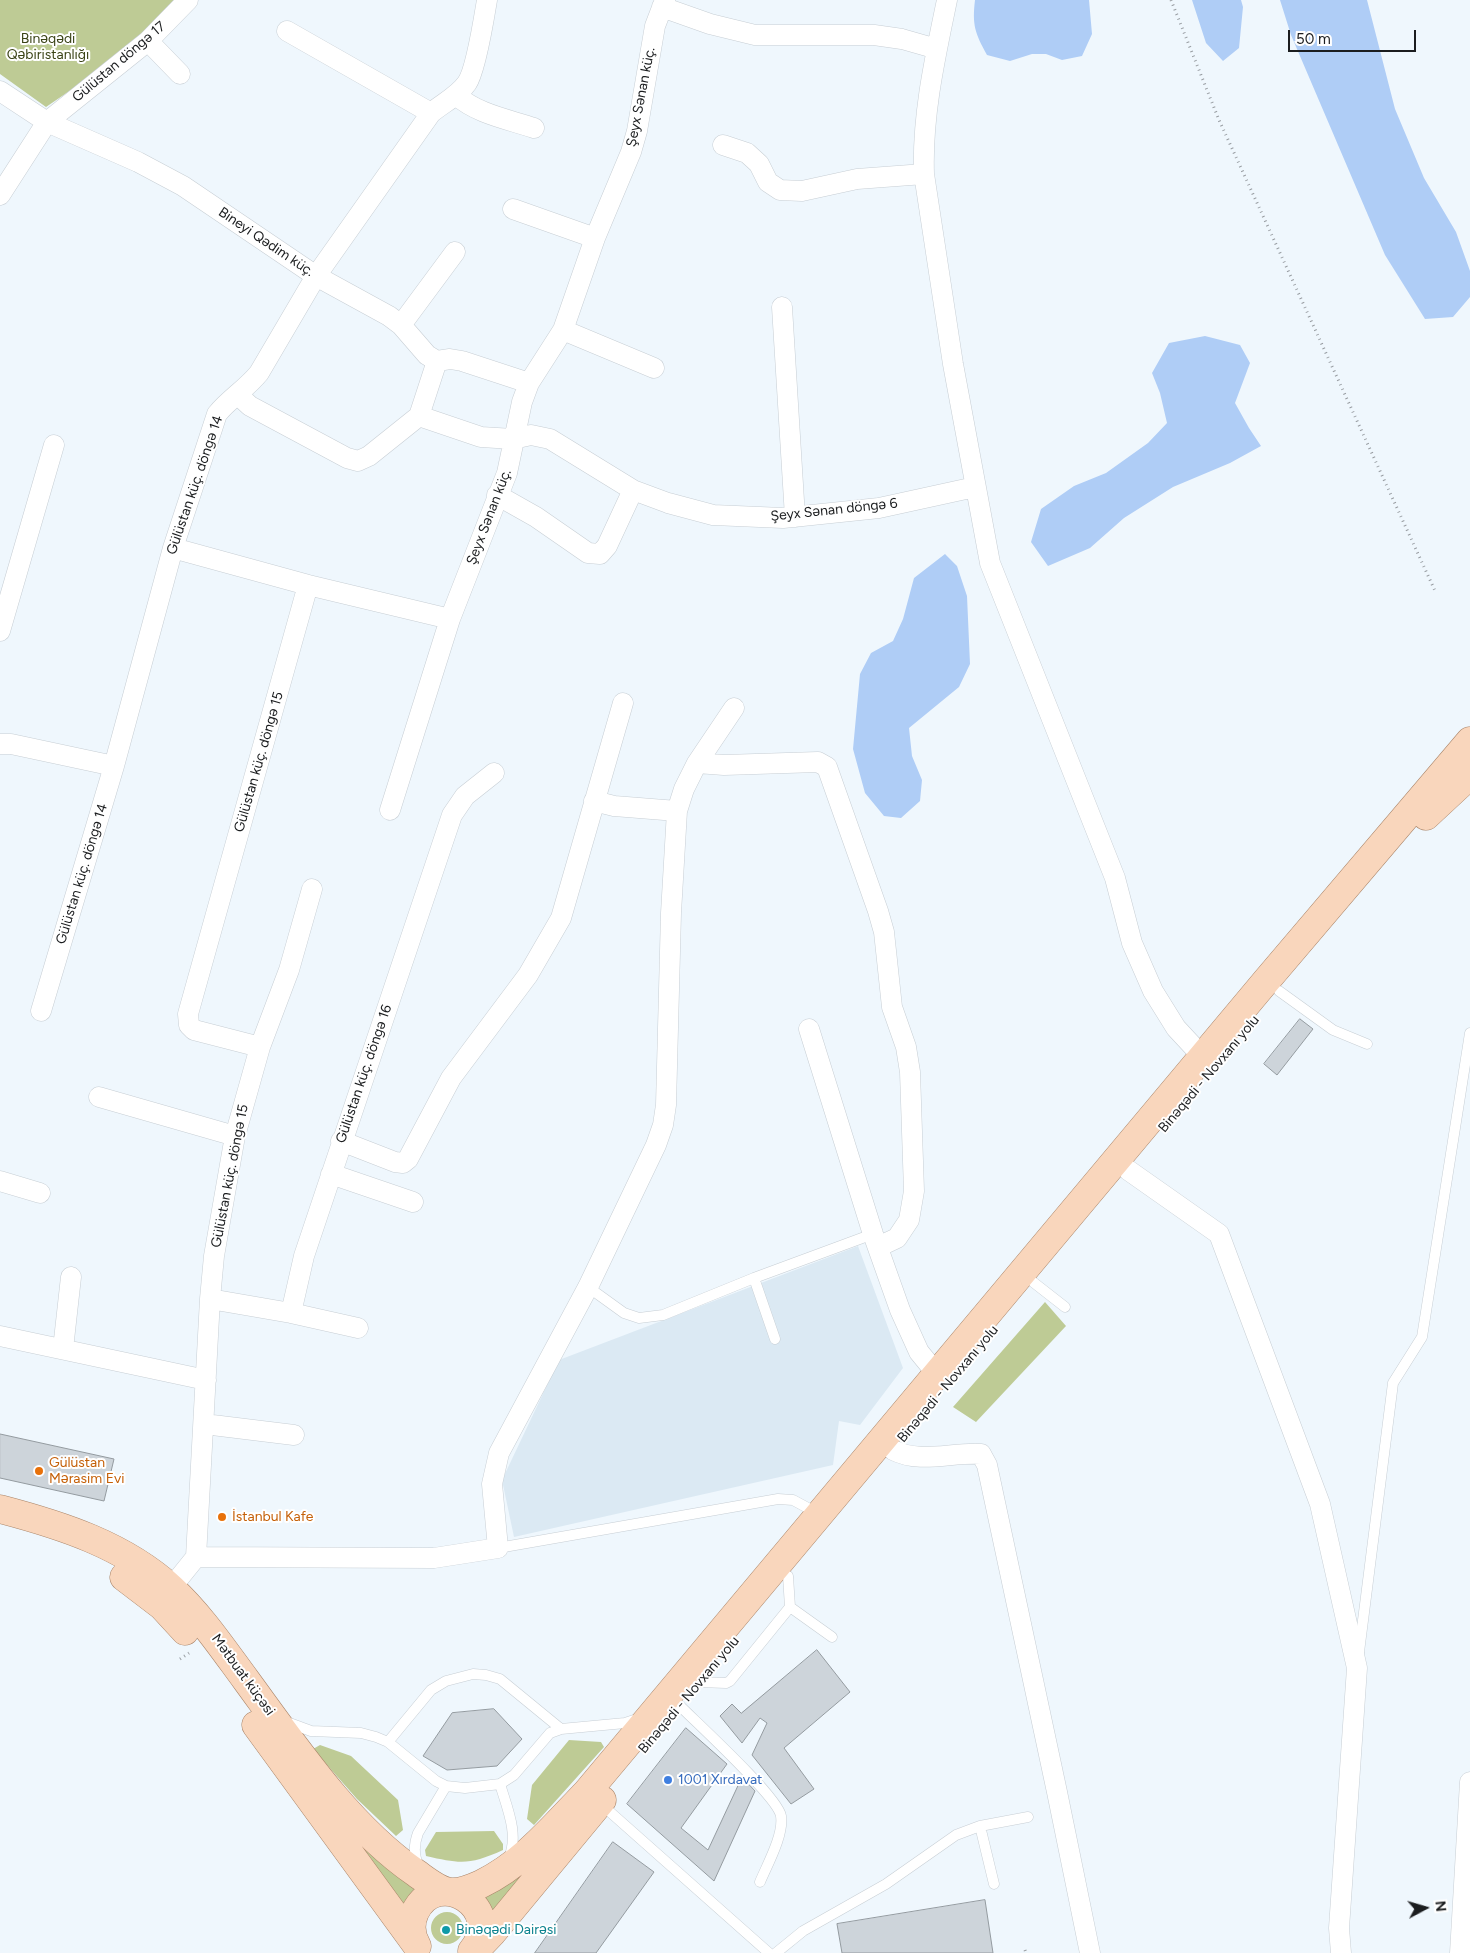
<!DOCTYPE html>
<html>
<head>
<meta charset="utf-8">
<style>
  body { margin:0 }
  #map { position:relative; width:1470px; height:1953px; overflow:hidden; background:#eff7fd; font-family:Figtree,sans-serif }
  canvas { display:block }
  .north { position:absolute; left:1400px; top:1883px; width:50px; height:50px; -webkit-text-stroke:4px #fff; paint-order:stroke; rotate:84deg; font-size:14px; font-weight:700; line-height:20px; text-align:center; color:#1b1d1f }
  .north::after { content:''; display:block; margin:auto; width:18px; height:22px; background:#1b1d1f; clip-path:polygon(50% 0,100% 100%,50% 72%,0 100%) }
  .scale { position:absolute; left:1288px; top:30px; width:128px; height:22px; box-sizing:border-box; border:2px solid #1b1d1f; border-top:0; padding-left:6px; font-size:15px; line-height:18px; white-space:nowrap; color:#1b1d1f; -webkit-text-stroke:4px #fff; paint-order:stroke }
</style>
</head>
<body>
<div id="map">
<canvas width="1470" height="1953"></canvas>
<div class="north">N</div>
<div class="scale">50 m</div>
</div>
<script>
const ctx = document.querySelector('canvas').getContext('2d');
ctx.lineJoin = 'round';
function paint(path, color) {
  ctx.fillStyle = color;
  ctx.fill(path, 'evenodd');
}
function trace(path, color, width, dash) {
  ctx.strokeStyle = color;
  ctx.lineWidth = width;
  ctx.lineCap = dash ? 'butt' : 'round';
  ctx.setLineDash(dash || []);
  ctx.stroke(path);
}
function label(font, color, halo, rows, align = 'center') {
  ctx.font = font + ' Figtree,sans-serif';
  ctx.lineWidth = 4;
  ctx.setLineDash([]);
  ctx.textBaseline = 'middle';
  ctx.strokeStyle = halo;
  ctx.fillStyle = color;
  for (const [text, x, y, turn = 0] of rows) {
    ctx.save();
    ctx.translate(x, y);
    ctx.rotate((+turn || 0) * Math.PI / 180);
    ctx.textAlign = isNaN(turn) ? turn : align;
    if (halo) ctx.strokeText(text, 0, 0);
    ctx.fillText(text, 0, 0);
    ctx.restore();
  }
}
paint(new Path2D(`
  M858,1246L903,1368L860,1425L839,1421L833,1465L514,1537L502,1480L559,1360Z`), '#dbe9f3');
paint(new Path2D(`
  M0,0H178L112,62L46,107L0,74Z
  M1045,1302L1066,1326L976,1422L953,1407Z
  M569,1740L601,1742L604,1747L534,1825L527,1819L532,1785Z
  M320,1745L351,1756L398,1800L403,1830L396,1836L357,1799L313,1749Z
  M341,1820L426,1890L407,1912Z
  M565,1830L491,1916L478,1896Z
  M494,1831L503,1844V1850C470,1865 461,1864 426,1856L425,1850L436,1832Z
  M431 1928a16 16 0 1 1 32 0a16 16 0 1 1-32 0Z`), '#becb95');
paint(new Path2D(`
  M975,0H1089L1092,34L1082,56L1062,60L1046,54H1032L1010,61L987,55C975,33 972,25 975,0Z
  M1192,0H1241L1243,7L1239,48L1223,61L1206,43Z
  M1280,0H1367L1395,109L1424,178L1456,232L1470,271V297L1453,317L1425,319L1385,255L1291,35Z
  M1205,336L1240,345L1250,363L1235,403L1249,428L1261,446L1230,463L1173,487L1124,518L1090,548L1048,566L1031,542L1041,509L1074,486L1106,473L1148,443L1167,423L1160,393L1152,373L1169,343Z
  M945,554L957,566L967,596L970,664L959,687L909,728L912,756L922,780L920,801L901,818L884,816L865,793L853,749L860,674L871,653L893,641L903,619L914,578Z`), '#afcdf6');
const building = new Path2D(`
  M1300,1019L1313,1029L1277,1075L1264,1064Z
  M0,1434L114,1459L104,1501L0,1478Z
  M817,1650L850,1692L784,1748L814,1789L791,1804L752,1755L767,1723L760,1718L742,1743L720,1716L732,1704L741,1713Z
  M494,1709L522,1739L497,1766L447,1770L423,1756L452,1713Z
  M686,1728L727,1764L681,1828L708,1850L742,1777L755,1791L714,1881L627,1804Z
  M613,1842L654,1872L596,1953H535Z
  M985,1900L993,1953H842L837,1924Z`);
paint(building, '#cdd4da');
trace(building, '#949ba0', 1);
const service = new Path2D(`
  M1279,991L1333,1030L1367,1044
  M754,1278L775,1339
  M1033,1282L1065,1307
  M588,1287L624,1313L639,1318L663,1315L754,1278L873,1234
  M498,1548L778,1499L793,1500L819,1514
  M790,1607L832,1637
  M1359,1652L1393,1383L1422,1337L1470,1033
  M699,1682L726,1683L730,1681L790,1607L788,1576
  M680,1706C698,1724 778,1797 781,1816C784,1835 767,1865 760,1882
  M284,1721L311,1731L361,1733L376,1737L388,1742L436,1781L446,1786L465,1788L500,1784L514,1775L550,1733L561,1729L625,1723L640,1718
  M388,1742L431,1690L446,1681L473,1674L486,1675L500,1679L561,1729
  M500,1784C507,1808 519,1834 509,1858
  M601,1804L769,1953
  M980,1826L994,1884
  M419,1866C413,1855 414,1844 418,1833L446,1786
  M776,1953L803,1931L886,1884L956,1835L980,1826L1028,1817`);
const minor = new Path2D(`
  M947,0C935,58 922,115 924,174L953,364L990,563L1115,878L1132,943L1153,991L1176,1028L1202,1056
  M662,7L710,24L755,35H874L902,39L937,49
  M287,31L431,113
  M148,41L180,74
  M0,91L47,122L138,162L183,186L316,276L389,316L401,325L427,355L437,361L450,359L462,361L529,383
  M456,95C477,114 507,119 534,128
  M723,145L747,153L759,164L768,182L780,190L802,191L857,179L924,174
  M0,195L47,122L148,41L188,0
  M513,209L595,238
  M782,307L795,517
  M401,325L455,252
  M563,330L654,368
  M238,395L250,406L347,458L358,461L369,456L419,416L481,437L513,439L531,435L550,439L633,490L668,503L713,515L783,518L879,508L975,487
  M419,416L437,361
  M497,495L536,517L588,553L600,554L607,546L633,490
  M173,548L308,585L450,619
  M0,631L54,445
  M0,744H11L114,766
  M697,763L724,765L818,762L827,767L878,911L884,932L892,1007L906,1047L910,1072L914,1191L909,1220L897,1238L878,1247
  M594,801L614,806L677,811
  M390,810L450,619L507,473L522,402L529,383L563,330L595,238L631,152L637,131L655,26L665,0
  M41,1011L114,766L173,548L217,414C229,399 246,389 259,373L316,276L431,113C443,103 458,96 467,83C476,70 484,18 487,0
  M809,1029L873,1234L900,1310L919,1352L937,1374
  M260,1047L289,970L312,889
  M99,1097L235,1136
  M341,1141L395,1162L403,1163L408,1159L451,1078L528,975L561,918L623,703
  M1128,1170L1219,1234L1320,1504L1357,1668L1339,1928L1341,1953
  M331,1174L413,1202
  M0,1181L40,1193
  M210,1299L291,1313L304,1256L452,815L465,796L494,773
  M291,1313L358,1328
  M0,1336L206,1380
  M63,1349L71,1277
  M204,1424L294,1435
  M893,1450C920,1464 951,1452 981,1454L987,1465L1057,1792L1090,1953
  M196,1557L434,1558L498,1548L492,1484L499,1453L588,1287L656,1145L663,1125L666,1105L671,913L677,811L684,789L697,763L734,708
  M171,1588L196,1557L210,1299L214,1256L235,1136L260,1047L194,1030L189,1025L188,1014L308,585
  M1460,1953L1470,1782`);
const primary = new Path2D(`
  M1426,816L1470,775
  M0,1509C61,1525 124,1545 172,1589C201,1616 223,1649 246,1680C295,1747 348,1826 416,1873C426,1880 439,1891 451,1892C461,1893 472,1888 481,1884C524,1863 554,1826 587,1792L1266,981L1470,741
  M124,1577L162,1606L185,1631
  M256,1725L415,1943
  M417,1946C411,1936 410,1923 415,1912C438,1865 507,1909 472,1951
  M473,1953L492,1933L602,1800`);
trace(service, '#c7ced4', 11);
trace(minor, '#c7ced4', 21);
trace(primary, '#a98468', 29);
trace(new Path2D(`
  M1171,0L1219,120L1436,593
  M180,1659L189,1653
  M1025,1950L1026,1953`), '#999ea3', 3, [1, 4]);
trace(service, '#fff', 10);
trace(minor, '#fff', 20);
trace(primary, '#f9d6bc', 28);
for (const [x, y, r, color] of [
  [39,1471,5,"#e8710a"],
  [222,1517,5,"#e8710a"],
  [668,1780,5,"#3f7fe0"],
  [446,1930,5,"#0f9aa8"]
]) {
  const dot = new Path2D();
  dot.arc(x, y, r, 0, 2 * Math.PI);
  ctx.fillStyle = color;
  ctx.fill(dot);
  trace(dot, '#fff', 2);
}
label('14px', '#3a4316', '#fff', [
  ["Binəqədi",48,39],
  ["Qəbiristanlığı",48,55]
]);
label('14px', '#1b1d1f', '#fff', [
  ["Gülüstan döngə 17",119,62,-40],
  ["Şeyx Sənan küç.",641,97,-79],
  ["Bineyi Qədim küç.",266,242,34],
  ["Gülüstan küç. döngə 14",195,485,-71],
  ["Şeyx Sənan döngə 6",834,510,-6],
  ["Şeyx Sənan küç.",489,517,-69],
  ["Gülüstan küç. döngə 15",259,762,-74],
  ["Gülüstan küç. döngə 14",82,874,-73],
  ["Gülüstan küç. döngə 16",364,1074,-71],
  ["Binəqədi - Novxanı yolu",1209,1074,-50],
  ["Gülüstan küç. döngə 15",230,1176,-79],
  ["Binəqədi - Novxanı yolu",948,1384,-50],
  ["Mətbuat küçəsi",243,1675,54],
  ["Binəqədi - Novxanı yolu",689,1695,-50]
]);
label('14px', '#c56008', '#fff', [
  ["Gülüstan",49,1463],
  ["Mərasim Evi",49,1479],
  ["İstanbul Kafe",232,1517]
], 'left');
label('14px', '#366cbe', '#fff', [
  ["1001 Xırdavat",678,1780]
], 'left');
label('14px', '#0d838f', '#fff', [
  ["Binəqədi Dairəsi",456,1930]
], 'left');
</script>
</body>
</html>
